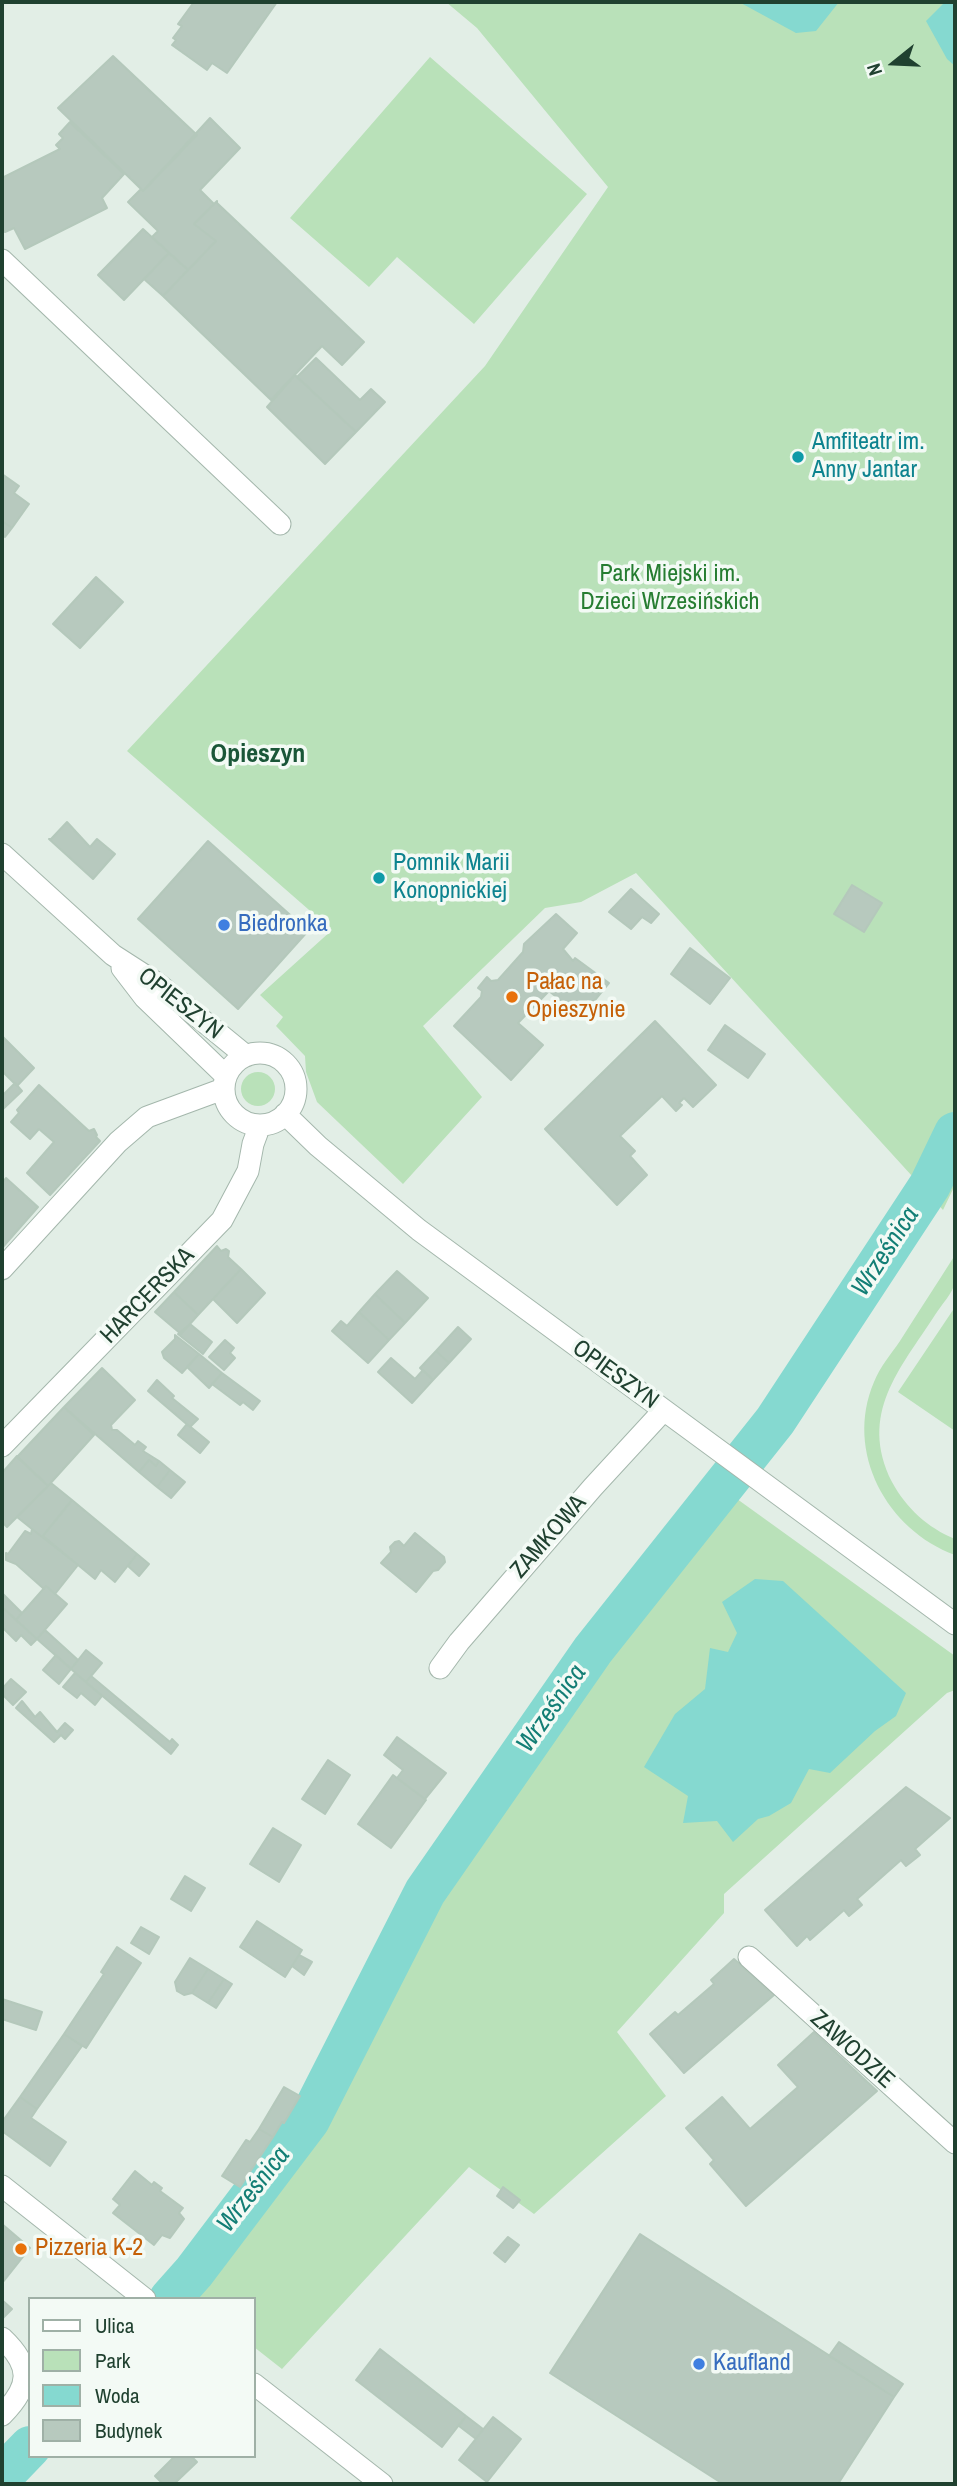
<!DOCTYPE html>
<html>
<head>
<meta charset="utf-8">
<style>
  body { margin:0 }
  #map { position:relative; width:957px; height:2486px; overflow:hidden; background:#e2eee6; font-family:"Archivo Narrow",sans-serif }
  canvas { display:block }
  .frame { position:absolute; inset:0; border:4px solid #204130; pointer-events:none }
  .legend { position:absolute; left:28px; top:2297px; width:228px; height:161px; box-sizing:border-box; background:#f3faf5; border:2px solid #9fb0a6; margin:0; padding:9px 12px; list-style:none; font-size:21px; color:#204130 }
  .legend li { display:flex; align-items:center; gap:14px; height:35px }
  .legend b { width:35px; border:2px solid #9fb0a6 }
  .north { position:absolute; left:859px; top:28px; width:70px; height:70px; -webkit-text-stroke:5px #f3faf5; paint-order:stroke; rotate:252deg; font-size:19px; font-weight:700; line-height:28px; text-align:center; color:#204130 }
  .north::after { content:''; display:block; margin:auto; width:24px; height:32px; background:#204130; clip-path:polygon(50% 0,100% 100%,50% 72%,0 100%) }
</style>
</head>
<body>
<div id="map">
<canvas width="957" height="2486"></canvas>
<div class="frame"></div>
<ul class="legend">
<li><b style="height:9px;background:#fff"></b>Ulica</li>
<li><b style="height:19px;background:#b9e1b9"></b>Park</li>
<li><b style="height:19px;background:#85d9d0"></b>Woda</li>
<li><b style="height:19px;background:#b7c9be"></b>Budynek</li>
</ul>
<div class="north">N</div>
</div>
<script>
const ctx = document.querySelector('canvas').getContext('2d');
ctx.lineJoin = 'round';
function paint(path, color) {
  ctx.fillStyle = color;
  ctx.fill(path, 'evenodd');
}
function trace(path, color, width, dash) {
  ctx.strokeStyle = color;
  ctx.lineWidth = width;
  ctx.lineCap = dash ? 'butt' : 'round';
  ctx.setLineDash(dash || []);
  ctx.stroke(path);
}
function label(font, color, halo, rows, align = 'center') {
  ctx.font = font + ' "Archivo Narrow",sans-serif';
  ctx.lineWidth = 7;
  ctx.setLineDash([]);
  ctx.textBaseline = 'middle';
  ctx.strokeStyle = halo;
  ctx.fillStyle = color;
  for (const [text, x, y, turn = 0] of rows) {
    ctx.save();
    ctx.translate(x, y);
    ctx.rotate((+turn || 0) * Math.PI / 180);
    ctx.textAlign = isNaN(turn) ? turn : align;
    if (halo) ctx.strokeText(text, 0, 0);
    ctx.fillText(text, 0, 0);
    ctx.restore();
  }
}
paint(new Path2D(`
  M446,2H955V1185L943,1210L636,873L581,902L545,908L423,1026L482,1097L403,1184L317,1102L306,1072L305,1056L276,1026L283,1017L260,995L332,930L127,751L485,366L608,187L477,28Z
  M430,57L587,194L474,324L397,257L369,287L290,218Z
  M241 1089a17 17 0 1 1 34 0a17 17 0 1 1-34 0Z
  M955,1255C955,1264 957,1274 955,1282C953,1293 941,1305 935,1315C900,1369 858,1414 892,1482C906,1508 928,1528 955,1539V1555C887,1530 844,1452 874,1382C880,1367 891,1354 900,1341C918,1312 937,1284 955,1255Z
  M955,1307V1431L898,1392Z
  M726,1491L955,1656V1690L947,1693L724,1894V1913L617,2032L666,2096L534,2214L469,2167L282,2369L254,2347V2299H194L188,2294L317,2127L434,1900Z`), '#b9e1b9');
paint(new Path2D(`
  M739,2H839L816,31L796,33Z
  M945,2H955V66L947,59L926,21Z
  M755,1579L783,1581L906,1693L896,1716L875,1731L830,1773L809,1769L791,1803L769,1816L758,1819L733,1842L717,1821L683,1823L688,1796L644,1767L675,1714L705,1689L710,1648L728,1652L737,1633L722,1602Z`), '#85d9d0');
trace(new Path2D(`
  M170,2299L194,2272L309,2120L425,1892L593,1650L775,1421L930,1185L955,1133
  M2,2476L30,2447`), '#85d9d0', 42);
const building = new Path2D(`
  M194,2H277L227,73L212,63L207,70L172,45L176,40L173,38L182,26L178,24Z
  M113,56L197,135L143,191L58,108Z
  M210,118L240,148L200,190L214,204L194,224L216,241L188,270L152,237L158,231L128,202L141,189L143,191Z
  M70,122L124,174L102,198L107,208L25,249L14,228L5,232L2,229V178L60,149L56,145L63,138L59,134Z
  M217,201V203L364,342L342,365L322,346L271,400L163,296L216,241L194,224Z
  M143,229L169,253L124,300L98,275Z
  M169,253L188,270L163,296L144,279Z
  M316,358L360,400L371,389L385,402L356,432L297,377Z
  M295,375L356,432L325,464L267,407Z
  M2,474L19,486L14,493L29,504L12,528L2,521Z
  M2,521L12,528L5,537L2,535Z
  M96,577L123,602L80,648L53,624Z
  M67,822L90,847L97,839L115,854L93,879L49,839H51Z
  M208,841L308,931L238,1009L138,919Z
  M852,885L882,903L864,932L834,914Z
  M631,889L659,914L651,923L642,917L631,929L609,912Z
  M556,914L577,933L563,949L573,961L575,958L609,983L581,1017L549,991L518,1023L543,1045L511,1080L454,1026L481,997L482,991L478,988L487,977L491,981L498,980L523,952L524,944Z
  M690,948L730,978L710,1004L671,974Z
  M655,1021L716,1085L693,1107L684,1098L679,1103L682,1105L676,1111L662,1096L620,1136L635,1151L630,1156L647,1175L617,1205L545,1129Z
  M725,1025L765,1054L748,1078L708,1050Z
  M2,1036L34,1068L17,1086L2,1071Z
  M15,1083L22,1091L2,1110V1096Z
  M39,1085L89,1131L94,1129L97,1135L96,1137L100,1141L50,1195L27,1173L54,1142L39,1129L30,1139L11,1122L19,1113L17,1110Z
  M6,1178L38,1207L2,1248V1183Z
  M217,1246L221,1251L226,1249L229,1251L228,1257L241,1269L198,1315L174,1292Z
  M241,1269L265,1293L237,1323L213,1299Z
  M397,1271L428,1298L405,1323L375,1294Z
  M174,1292L198,1315L181,1334L155,1312Z
  M375,1294L405,1323L389,1340L359,1312Z
  M359,1312L389,1340L368,1363L332,1331L341,1321L347,1326Z
  M190,1324L212,1342L203,1354L178,1334Z
  M458,1327L471,1339L449,1363L436,1351Z
  M175,1335L199,1354L182,1373L164,1358L162,1352L175,1339Z
  M225,1340L234,1348L230,1353L235,1358L224,1370L209,1357Z
  M436,1351L449,1363L433,1380L420,1368Z
  M199,1354L222,1373L209,1388L187,1367Z
  M391,1358L415,1379L423,1370L433,1380L412,1403L378,1372Z
  M102,1368L135,1400L111,1425L112,1430H117L135,1445L138,1441L146,1447L143,1451L159,1461L156,1466L149,1460L139,1472L64,1407Z
  M222,1373L260,1401L253,1410L243,1402L240,1405L212,1384Z
  M157,1380L174,1396L172,1398L198,1419L190,1427L148,1391Z
  M64,1407L94,1435L48,1486L17,1457Z
  M187,1424L209,1442L200,1453L178,1435Z
  M17,1456L48,1486L7,1527L2,1522V1473Z
  M149,1460L156,1466L159,1461L170,1470L157,1487L139,1472Z
  M170,1470L185,1482L171,1498L157,1487Z
  M51,1483L72,1500L42,1537L17,1517Z
  M72,1500L137,1554L115,1582L101,1570L95,1579L43,1536Z
  M32,1529L78,1565L55,1594L46,1586L44,1589L16,1564L6,1560V1553L8,1554L25,1531L31,1534Z
  M415,1533L444,1557L445,1562L438,1570L433,1571L416,1592L381,1563L391,1552L390,1547L395,1542L399,1541L404,1546Z
  M137,1554L149,1564L139,1576L128,1566Z
  M46,1586L67,1604L37,1639L16,1620Z
  M2,1593L22,1613L16,1620L2,1607Z
  M2,1607L37,1639L31,1645L21,1635L16,1641L2,1627Z
  M45,1630L78,1660L71,1669L37,1639Z
  M86,1650L102,1663L86,1682L71,1669Z
  M56,1655L71,1669L59,1684L43,1670Z
  M75,1673L102,1696L95,1705L81,1693L77,1698L63,1687Z
  M91,1676L170,1742L172,1739L178,1745L171,1754L86,1682Z
  M11,1679L26,1692L13,1705L2,1694V1689Z
  M22,1701L35,1717L40,1712L57,1732L65,1723L73,1730L65,1739L61,1735L54,1742L16,1708Z
  M397,1737L446,1773L425,1799L397,1778L403,1770L384,1755Z
  M328,1760L350,1775L325,1814L302,1799Z
  M393,1775L426,1800L391,1848L358,1824Z
  M906,1787L950,1818L915,1849L920,1855L906,1866L901,1860L857,1899L862,1905L849,1916L844,1910L810,1940L807,1936L797,1946L765,1910Z
  M273,1828L301,1845L279,1882L250,1864Z
  M185,1876L205,1888L191,1911L171,1899Z
  M257,1921L302,1950L285,1977L240,1947Z
  M141,1927L159,1937L149,1954L131,1943Z
  M117,1947L141,1963L86,2048L64,2034L104,1974L101,1972Z
  M299,1955L312,1962L304,1975L292,1966Z
  M190,1958L208,1969L192,1993L184,1995L177,1991L175,1982Z
  M734,1959L774,1995L684,2073L650,2034L675,2012L678,2015L714,1984L711,1980Z
  M208,1969L224,1979L208,2003L192,1993Z
  M224,1979L232,1984L216,2008L208,2003Z
  M2,1999L42,2012L36,2030L2,2019Z
  M814,2032L877,2091L746,2206L710,2164L714,2160L686,2128L722,2097L750,2129L798,2087L778,2065Z
  M64,2034L82,2046L37,2109L20,2097Z
  M284,2087L300,2096L284,2123L282,2122L273,2137L259,2129Z
  M20,2097L37,2109L31,2118L66,2142L50,2166L2,2131V2122Z
  M259,2129L273,2137L240,2187L222,2176L246,2140L250,2142Z
  M135,2171L152,2185L154,2182L162,2188L160,2191L183,2208L179,2213L184,2219L170,2238L162,2235L154,2245L113,2213L120,2205L113,2199Z
  M503,2187L520,2200L513,2208L497,2196Z
  M2,2224L30,2248L3,2282L2,2281Z
  M640,2234L894,2397L838,2484H723L550,2373Z
  M508,2237L519,2245L505,2262L494,2253Z
  M2,2300L12,2309L2,2319Z
  M839,2342L903,2384L894,2397L829,2356Z
  M380,2349L466,2416L442,2447L356,2380Z
  M466,2416L483,2429L476,2439L459,2426Z
  M493,2417L521,2439L487,2482L459,2460Z
  M175,2456H191L197,2462L174,2484H163L155,2476Z`);
paint(building, '#b7c9be');
trace(building, '#b4c8bb', 2);
const minor = new Path2D(`
  M2,260L280,524
  M2,854L113,955L158,984L246,1056
  M122,968L145,998L226,1076
  M224 1089a36 36 0 1 1 72 0a36 36 0 1 1-72 0Z
  M285,1114L318,1146L419,1230L955,1624
  M2,1269L118,1142L147,1117L223,1089
  M2,1446L222,1220L248,1171L253,1144L260,1125
  M440,1668L459,1642L593,1487L663,1411
  M749,1957L955,2143
  M2,2186L145,2299
  M2,2338C32,2366 31,2386 2,2415
  M254,2384L382,2484`);
trace(minor, '#a4b7ac', 23);
trace(minor, '#fff', 21);
for (const [x, y, r, color] of [
  [798,457,7,"#0f9aa8"],
  [379,878,7,"#0f9aa8"],
  [224,925,7,"#3f7fe0"],
  [512,997,7,"#e8710a"],
  [21,2249,7,"#e8710a"],
  [699,2364,7,"#3f7fe0"]
]) {
  const dot = new Path2D();
  dot.arc(x, y, r, 0, 2 * Math.PI);
  ctx.fillStyle = color;
  ctx.fill(dot);
  trace(dot, '#f3faf5', 2.5);
}
label('24px', '#0d838f', '#f3faf5', [
  ["Amfiteatr im.",812,443],
  ["Anny Jantar",812,471],
  ["Pomnik Marii",393,864],
  ["Konopnickiej",393,892]
], 'left');
label('24px', '#267d31', '#f3faf5', [
  ["Park Miejski im.",670,575],
  ["Dzieci Wrzesińskich",670,603]
]);
label('24px', '#366cbe', '#f3faf5', [
  ["Biedronka",238,925],
  ["Kaufland",713,2364]
], 'left');
label('24px', '#c56008', '#f3faf5', [
  ["Pałac na",526,983],
  ["Opieszynie",526,1011],
  ["Pizzeria K-2",35,2249]
], 'left');
label('24px', '#204130', '#f3faf5', [
  ["OPIESZYN",180,1004,38],
  ["HARCERSKA",148,1296,-46],
  ["OPIESZYN",615,1375,36],
  ["ZAMKOWA",549,1537,-49],
  ["ZAWODZIE",852,2050,42]
]);
label('bold 26px', '#1a5638', '#f3faf5', [
  ["Opieszyn",258,755]
]);
label('italic 26px', '#137e75', '#f3faf5', [
  ["Wrześnica",886,1252,-57],
  ["Wrześnica",552,1709,-55],
  ["Wrześnica",254,2190,-52]
]);
</script>
</body>
</html>
